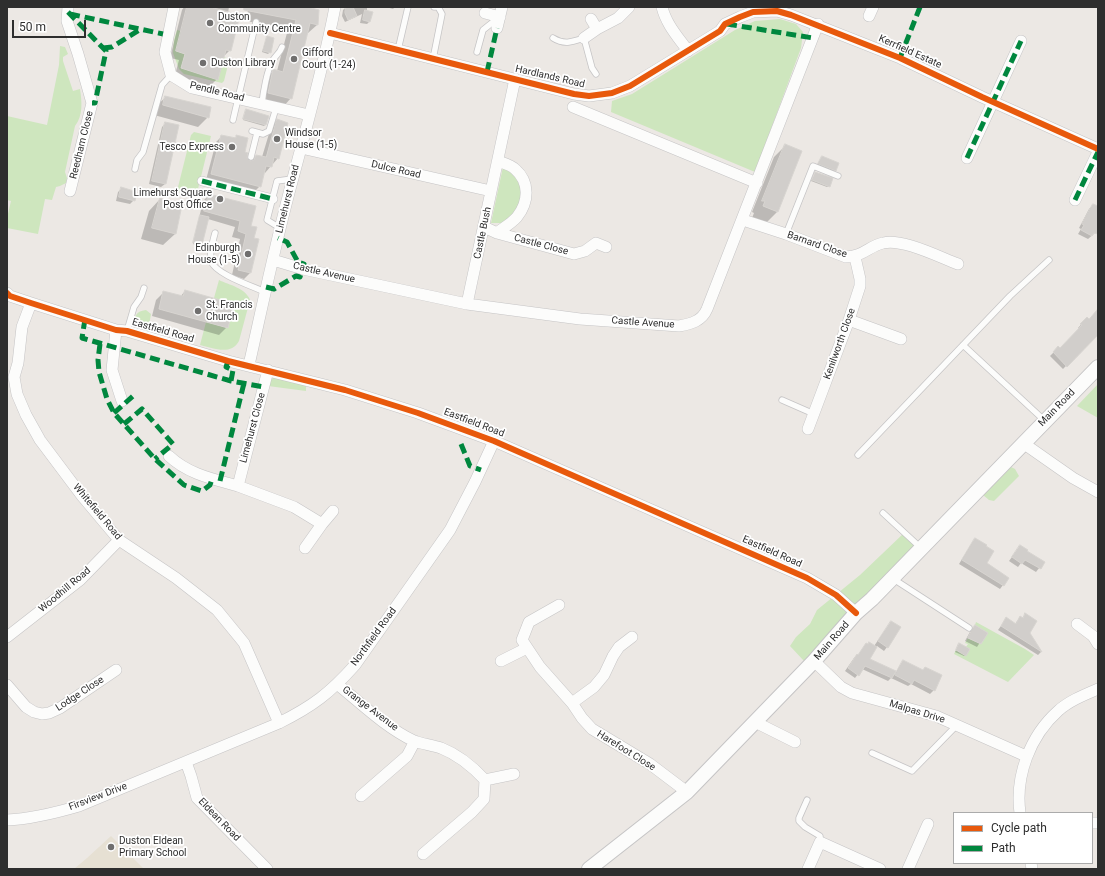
<!DOCTYPE html>
<html>
<head>
<meta charset="utf-8">
<style>
  body { margin:0 }
  #map { position:relative; width:1105px; height:876px; overflow:hidden; background:#ece8e4; font-family:Roboto,sans-serif }
  canvas { display:block }
  .frame { position:absolute; inset:0; border:8px solid #2e2e2e; pointer-events:none }
  .legend { position:absolute; left:953px; top:812px; width:140px; height:52px; box-sizing:border-box; background:#fff; border:1px solid #ababab; margin:0; padding:5px 7px; list-style:none; font-size:12px; color:#2e2e2e }
  .legend li { display:flex; align-items:center; gap:8px; height:20px }
  .legend b { width:20px; border:1px solid #ababab }
  .scale { position:absolute; left:12px; top:20px; width:74px; height:18px; box-sizing:border-box; border:2px solid #2e2e2e; border-top:0; padding-left:5px; font-size:12px; line-height:14px; white-space:nowrap; color:#2e2e2e; -webkit-text-stroke:3px #fff; paint-order:stroke }
</style>
</head>
<body>
<div id="map">
<canvas width="1105" height="876"></canvas>
<div class="frame"></div>
<ul class="legend">
<li><b style="height:5px;background:#e8590c"></b>Cycle path</li>
<li><b style="height:5px;background:#00873e"></b>Path</li>
</ul>
<div class="scale">50 m</div>
</div>
<script>
const ctx = document.querySelector('canvas').getContext('2d');
ctx.lineJoin = 'round';
function paint(path, color) {
  ctx.fillStyle = color;
  ctx.fill(path, 'evenodd');
}
function trace(path, color, width, dash) {
  ctx.strokeStyle = color;
  ctx.lineWidth = width;
  ctx.lineCap = dash ? 'butt' : 'round';
  ctx.setLineDash(dash || []);
  ctx.stroke(path);
}
function label(font, color, halo, rows, align = 'center') {
  ctx.font = font + ' Roboto,sans-serif';
  ctx.lineWidth = 3.5;
  ctx.setLineDash([]);
  ctx.textBaseline = 'middle';
  ctx.strokeStyle = halo;
  ctx.fillStyle = color;
  for (const [text, x, y, turn = 0] of rows) {
    ctx.save();
    ctx.translate(x, y);
    ctx.rotate((+turn || 0) * Math.PI / 180);
    ctx.textAlign = isNaN(turn) ? turn : align;
    if (halo) ctx.strokeText(text, 0, 0);
    ctx.fillText(text, 0, 0);
    ctx.restore();
  }
}
paint(new Path2D(`
  M111,836L144,869H74L87,858Z`), '#e6e0d3');
paint(new Path2D(`
  M780,19L796,24L803,32L801,48L755,172L611,112L612,101L632,94L735,30L755,21Z
  M177,30L181,31L176,51L185,54L181,68L218,79L224,57L226,58L227,69L224,81L222,83L184,74L179,69L173,53L174,40Z
  M60,46L65,47L68,54L63,57V61L73,91L80,89C82,102 83,116 75,126L65,172L67,178L66,183L60,186L56,187L52,200L45,199L38,234L7,228V218L11,201L7,200V116L47,125L59,65Z
  M194,132L211,136L196,197L179,192L178,187L191,135Z
  M503,167L516,175L522,190L519,209L502,223H491Z
  M219,280C229,285 246,288 250,300L239,341C231,356 213,348 200,345L206,322L228,328L234,304L214,298Z
  M146,310L151,314L148,331L136,328C133,318 135,311 146,310Z
  M273,378H279L306,385V391L268,386L269,381Z
  M1098,384V418L1077,406Z
  M1011,467L1015,469L1019,476L994,501L989,500L983,495Z
  M904,533L917,544L804,661L790,646L796,637L810,624L817,610L860,575Z
  M976,622L1025,649L1034,655L1008,682L954,654L956,650L966,655L970,649L966,647L968,644L965,643L968,638L981,644L988,633L975,625Z`), '#cee6be');
paint(new Path2D(`
  M184,7H205L212,9V7H229L228,13L230,50L223,57L217,79L210,86L175,75L179,60L170,58L182,10Z
  M251,7H304L317,25L308,33H307L291,98L283,107L260,101L265,79L274,71H277L288,29L246,21L248,10Z
  M346,7H367V11L370,21L367,24L360,23L362,14L345,22L342,16L343,10Z
  M386,7H395L393,9Z
  M267,37L270,52L268,54L262,52Z
  M166,97L208,117L198,127L154,115L156,106Z
  M246,110L266,124L264,126L243,120Z
  M277,120L278,158L265,173H263L260,186L254,192L206,180L216,142L222,136L234,139L237,136L247,160L250,162L256,156L262,157L271,127Z
  M166,123L178,126L165,184L161,187L149,184L162,127Z
  M785,146L777,212L766,223L752,218L754,213L752,212L774,157Z
  M822,157L835,170L833,171L817,165Z
  M816,173L829,186L827,187L811,181Z
  M121,189L134,200L130,204L116,201L118,192Z
  M209,195L250,227L253,239L250,273L244,279L232,275L240,239L232,237L235,227L208,219L201,244L199,246L193,244L203,201Z
  M160,199L181,205L175,234L163,245L141,239L149,211Z
  M1093,205L1098,208V227L1095,233L1088,239L1078,234L1081,229L1079,228L1089,209Z
  M185,291L227,327L219,335L152,316L156,300L164,292L180,297Z
  M1098,311V333L1063,369L1050,356L1058,348L1060,349L1079,329L1078,328L1087,318L1089,320Z
  M975,539L985,563L1003,585L1000,589L959,564L972,543Z
  M1020,546L1026,552L1043,563L1036,572L1021,563L1018,567L1009,561Z
  M1026,614L1028,633L1041,652L1038,655L998,630L1006,619L1015,624L1020,617L1022,618Z
  M891,622L887,647L884,651L877,646L869,659L896,672L903,661L923,671L934,690L930,694L911,684L908,686L891,678L888,681L862,669L855,678L845,671L854,658L857,655L858,656L869,643L874,646Z
  M975,626L986,633L977,647L965,641L971,630Z
  M958,646L966,655L964,656L955,652Z`), '#0003');
const building = new Path2D(`
  M187,7H210L240,15L231,51L226,50L218,80L181,68L185,54L176,51Z
  M244,7H308L319,10L318,25L310,23L292,99L268,93L273,69L283,72L296,20L244,10Z
  M346,7H353L357,16L348,20L345,13Z
  M365,10L373,12L370,22L363,20Z
  M267,36L274,38L271,53L263,51Z
  M165,96L211,107L209,118L163,105Z
  M246,109L269,116L266,125L243,119Z
  M277,119L288,123L279,159L274,157L272,167L266,166L261,187L211,174L221,135L236,138V135L248,138L245,152L248,153L247,158L250,161L254,160L256,155L266,157Z
  M165,122L179,125L166,184L152,181Z
  M785,144L802,151L778,212L763,206L765,201H762Z
  M822,156L839,163L836,171L818,164Z
  M815,172L833,178L830,187L812,180Z
  M121,187L137,192L135,201L119,197Z
  M209,194L256,206L251,226L257,227L254,238L259,239L251,273L238,270L246,234L238,231L240,221L204,211Z
  M160,198L182,205L176,234L152,228Z
  M1093,204L1098,206V234L1094,233L1092,236L1081,230L1084,225L1082,224Z
  M200,215L209,217L202,245L193,243Z
  M185,290L234,304L228,328L159,309L163,291L183,296Z
  M1098,309V335L1067,367L1053,352L1058,346L1060,348L1082,325L1080,324L1087,317L1089,319Z
  M975,538L987,545L986,546L994,551L987,563L1009,578L1004,586L962,560Z
  M1020,545L1028,550L1027,551L1045,562L1041,569L1025,560L1022,564L1012,557Z
  M1025,613L1037,621L1030,633L1042,652L1001,626L1006,617L1016,624L1020,616L1023,618Z
  M891,621L901,627L888,648L878,641Z
  M975,625L988,633L981,644L968,638Z
  M869,642L877,647L870,659L896,671L892,678L865,666L859,676L848,668L857,654L858,655L866,643L868,644Z
  M959,643L970,649L966,656L956,650Z
  M903,660L923,670L925,667L942,675L935,691L914,680L912,684L895,675Z`);
paint(building, '#d1cecb');
trace(building, '#d7d4d0', 1);
const service = new Path2D(`
  M553,38C564,45 572,42 584,38L592,68L596,74
  M398,50L408,7
  M477,52L483,30L498,18
  M433,59L442,14L438,7H434
  M262,104C263,94 267,69 273,60C276,55 280,53 282,47
  M233,120L256,22
  M252,131L263,134L269,131L276,108
  M251,157L257,133
  M135,169L137,160L143,152L162,85L171,75
  M280,228L267,220L277,181L292,179
  M215,233C213,241 209,253 211,261C215,274 252,286 265,292
  M786,234L813,166L838,176
  M127,331L134,307L141,297L144,288
  M963,345L1045,421
  M782,400L814,414
  M858,455L1010,296L1049,260
  M883,513L921,548
  M892,578L969,628
  M872,753L912,771L957,725
  M807,800L799,818V821L805,827L820,836V842`);
const pedestrian = new Path2D(`
  M202,181L273,199`);
const minor = new Path2D(`
  M68,7L67,21L78,54L92,103L70,191
  M174,7L165,52L171,75L192,88L309,115
  M662,7C666,24 678,37 688,51
  M485,13L500,17
  M869,16L873,7
  M591,19L597,29
  M497,28L502,7
  M330,33L574,94L589,96L612,93L630,86L720,31L725,24L740,17L753,12L777,11L791,15L900,58L982,97L1098,149
  M584,38L597,29L618,18L629,7
  M573,107L757,183
  M301,148L491,191
  M967,158L1021,41
  M1075,200L1098,152
  M743,220L786,234L846,257C864,256 869,246 883,243C902,238 939,257 958,264
  M484,227L497,233L574,254L585,251L596,243L606,247
  M497,233C503,228 512,223 517,217C529,202 530,182 515,169C511,165 503,163 498,161
  M273,260L303,269L467,304L580,319L679,326C691,324 702,321 707,309L818,24
  M7,293L10,296L31,303L116,330L127,331L228,361L345,390L418,413L494,441L807,578L836,595L856,613
  M31,303L22,327L18,363L14,377L17,394L26,415L40,440L82,496L119,540L176,578L217,610L244,643L279,723
  M467,304L515,79
  M849,320L901,339
  M116,330L112,370L122,401
  M249,365C263,303 276,240 293,178C308,121 324,65 335,7
  M268,370L238,486L294,507L322,524L305,548
  M808,429L849,320L860,286V279L855,257
  M1023,443L1073,478L1098,492
  M169,456C188,474 213,479 238,486
  M322,524L333,511
  M559,605L529,622L522,640L540,667L572,703L582,718L592,729L650,764L687,792
  M1077,624L1093,636L1098,644
  M7,637L80,580L119,540
  M501,661L527,648
  M814,661L841,687L852,693L936,716L1026,756
  M337,684C362,704 385,727 414,741C422,744 432,745 441,748C459,755 472,766 485,780L514,774
  M7,685L26,707L34,712L42,714L49,713L60,708L116,670
  M572,703L594,687L604,675L613,656L619,647L632,637
  M755,722L795,742
  M186,762L191,776L197,798L267,869
  M361,796L407,756L415,741
  M1020,813C1015,776 1030,736 1058,711C1069,701 1084,695 1098,689
  M7,820C32,819 55,813 79,806L279,723C313,706 330,693 355,665L450,530L475,482L494,441
  M1092,823H1098
  M423,854L472,812L484,799L485,780
  M1031,863L1032,869
  M808,869L820,842L880,869
  M908,869L928,824`);
const tertiary = new Path2D(`
  M589,869L687,792L814,661L856,613L872,599L1098,367`);
trace(service, '#c5c4c5', 7);
trace(pedestrian, '#c5c4c5', 10);
trace(minor, '#c5c4c5', 12);
trace(tertiary, '#c5c4c5', 16);
trace(service, '#fcfcfb', 5.5);
trace(pedestrian, '#fcfcfb', 9);
trace(minor, '#fcfcfb', 11);
trace(tertiary, '#fcfcfb', 14);
trace(new Path2D(`
  M68,12L106,51L95,103H92
  M70,14L163,34
  M727,24L813,38
  M103,48L112,47L141,29
  M900,58L920,7
  M487,72L497,28
  M967,158L1021,41
  M202,181L273,199
  M1075,200L1098,152
  M266,287L274,289L296,276L300,277L304,264L298,262L287,242L278,238
  M85,319L82,338L231,381L264,387
  M100,344L98,360L99,372L107,399L114,413L155,459L184,485L202,491L210,485L212,479
  M228,361L226,367L233,370L231,381
  M114,413L133,396
  M124,424L142,409L173,444L155,459
  M461,444L470,466L481,470
  M220,481L244,383`), '#00873e', 5, [10, 5]);
trace(new Path2D(`
  M330,33L574,94L589,96L612,93L630,86L720,31L725,24L740,17L753,12L777,11L791,15L900,58L982,97L1098,149
  M7,293L10,296L31,303L116,330L127,331L228,361L345,390L418,413L494,441L807,578L836,595L856,613`), '#e8590c', 6);
for (const [x, y, r, color] of [
  [210,23,4,"#706f6e"],
  [294,59,4,"#706f6e"],
  [203,63,4,"#706f6e"],
  [277,139,4,"#706f6e"],
  [232,147,4,"#706f6e"],
  [220,199,4,"#706f6e"],
  [248,254,4,"#706f6e"],
  [198,311,4,"#706f6e"],
  [111,847,4,"#706f6e"]
]) {
  const dot = new Path2D();
  dot.arc(x, y, r, 0, 2 * Math.PI);
  ctx.fillStyle = color;
  ctx.fill(dot);
  trace(dot, '#fff', 1.5);
}
label('10px', '#2e2e2e', '#fff', [
  ["Duston",218,17],
  ["Community Centre",218,29],
  ["Gifford",302,53],
  ["Court (1-24)",302,65],
  ["Duston Library",211,63],
  ["Windsor",285,133],
  ["House (1-5)",285,145],
  ["Tesco Express",224,147,"right"],
  ["Limehurst Square",212,193,"right"],
  ["Post Office",212,205,"right"],
  ["Edinburgh",240,248,"right"],
  ["House (1-5)",240,260,"right"],
  ["St. Francis",206,305],
  ["Church",206,317],
  ["Duston Eldean",119,841],
  ["Primary School",119,853]
], 'left');
label('10px', '#2e2e2e', '#fff', [
  ["Kerrfield Estate",910,52,24],
  ["Hardlands Road",550,77,13],
  ["Pendle Road",217,92,14],
  ["Reedham Close",82,145,-76],
  ["Dulce Road",396,170,13],
  ["Limehurst Road",288,199,-76],
  ["Castle Bush",483,233,-78],
  ["Castle Close",541,245,15],
  ["Barnard Close",817,245,19],
  ["Castle Avenue",324,273,13],
  ["Castle Avenue",643,323,4],
  ["Eastfield Road",163,331,16],
  ["Kenilworth Close",840,344,-70],
  ["Main Road",1057,408,-46],
  ["Eastfield Road",474,423,21],
  ["Limehurst Close",253,428,-75],
  ["Whitefield Road",97,512,50],
  ["Eastfield Road",772,552,24],
  ["Woodhill Road",65,590,-40],
  ["Northfield Road",374,637,-54],
  ["Main Road",832,641,-49],
  ["Lodge Close",80,694,-33],
  ["Grange Avenue",370,709,37],
  ["Malpas Drive",917,712,17],
  ["Harefoot Close",626,751,32],
  ["Firsview Drive",98,797,-21],
  ["Eldean Road",219,820,46]
]);
</script>
</body>
</html>
